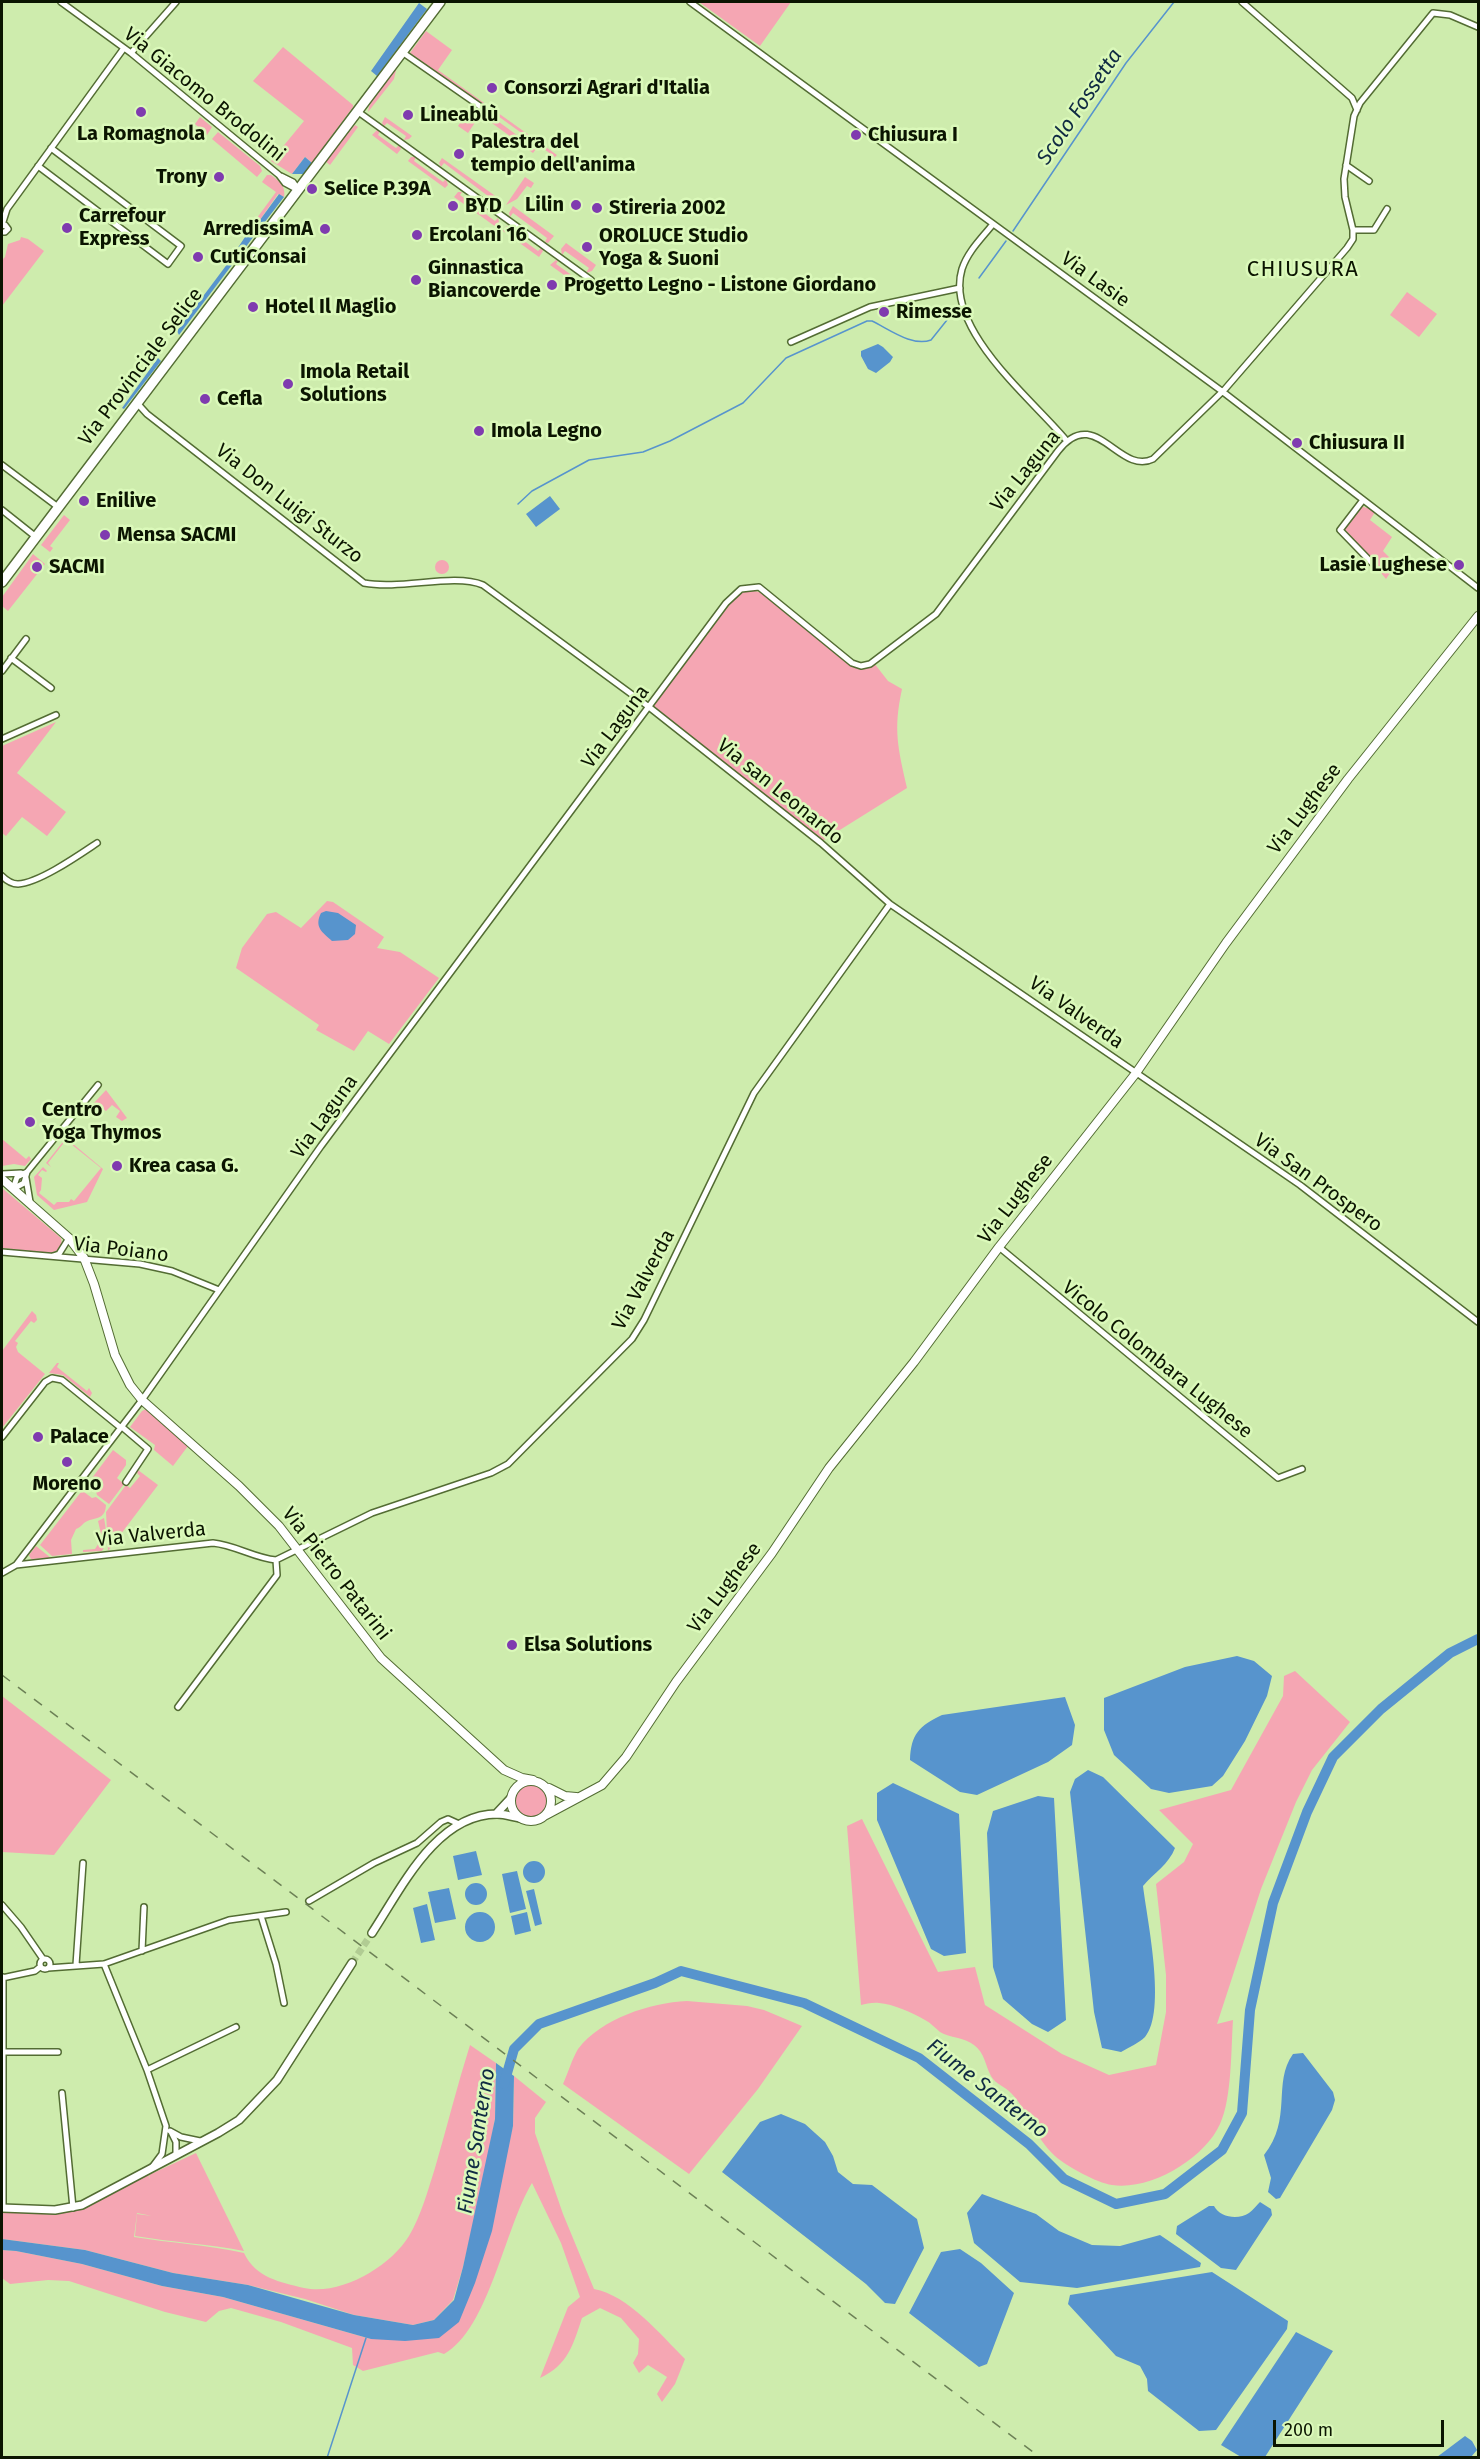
<!DOCTYPE html>
<html>
<head>
<meta charset="utf-8">
<style>
  body { margin:0 }
  #map { position:relative; width:1480px; height:2459px; overflow:hidden; background:#ceecad; font-family:"Fira Sans",sans-serif }
  canvas { display:block }
  .frame { position:absolute; inset:0; border:3px solid #0b1501; pointer-events:none }
  .scale { position:absolute; left:1273px; top:2420px; width:171px; height:27px; box-sizing:border-box; border:3px solid #0b1501; border-top:0; padding-left:8px; font-size:18px; line-height:21px; white-space:nowrap; color:#0b1501; -webkit-text-stroke:4px #dbf9ba; paint-order:stroke }
</style>
</head>
<body>
<div id="map">
<canvas width="1480" height="2459"></canvas>
<div class="frame"></div>
<div class="scale">200 m</div>
</div>
<script>
const ctx = document.querySelector('canvas').getContext('2d');
ctx.lineJoin = 'round';
function paint(path, color) {
  ctx.fillStyle = color;
  ctx.fill(path, 'evenodd');
}
function trace(path, color, width, dash) {
  ctx.strokeStyle = color;
  ctx.lineWidth = width;
  ctx.lineCap = dash ? 'butt' : 'round';
  ctx.setLineDash(dash || []);
  ctx.stroke(path);
}
function label(font, color, halo, rows, align = 'center') {
  ctx.font = font + ' "Fira Sans",sans-serif';
  ctx.lineWidth = 5;
  ctx.setLineDash([]);
  ctx.textBaseline = 'middle';
  ctx.strokeStyle = halo;
  ctx.fillStyle = color;
  for (const [text, x, y, turn = 0] of rows) {
    ctx.save();
    ctx.translate(x, y);
    ctx.rotate((+turn || 0) * Math.PI / 180);
    ctx.textAlign = isNaN(turn) ? turn : align;
    if (halo) ctx.strokeText(text, 0, 0);
    ctx.fillText(text, 0, 0);
    ctx.restore();
  }
}
paint(new Path2D(`
  M699,2H791L760,46Z
  M426,31L452,50L438,70L557,155L555,157L410,53Z
  M283,47L353,105V107L312,163L305,157L292,174L271,161L304,121L253,81Z
  M397,66L394,79L368,112L369,106Z
  M470,108L480,115L468,133L458,126Z
  M488,114L536,149L533,153L485,118Z
  M200,117L212,127L207,135L195,124Z
  M385,117L412,136L409,139L404,140L406,136L387,123L384,126L382,123Z
  M355,125L358,127L330,165L325,161Z
  M377,130L380,131L378,135L396,148L399,145L401,149L397,154L372,135Z
  M218,132L260,166L262,171L257,177L212,139Z
  M411,157H416L414,161L443,182L446,179L448,185L445,188L408,161Z
  M442,158L501,200V203L494,205L496,202L444,163L441,167L439,163Z
  M267,175H271C279,181 286,186 284,197L278,194L257,224L254,222L276,192L262,182Z
  M525,177L534,183L531,188L527,186L517,199L506,205Z
  M458,192H462L460,195L495,221L498,218L499,222L496,227L454,197Z
  M513,206L554,236L548,243L545,242L547,238L513,213L510,217L509,213Z
  M507,226H511L509,230L538,251L541,248L543,251L539,257L503,231Z
  M21,237L28,239L44,251L2,306V260L5,257L8,244L20,240Z
  M566,243L596,265L592,271L586,273L589,268L565,251L562,255L561,249Z
  M556,260L558,261L556,264L580,281L583,278L584,282L581,287L550,265Z
  M1407,292L1437,314L1419,337L1390,315Z
  M1362,506L1366,508L1369,506L1375,512L1370,520L1392,537L1383,551L1396,564L1386,579L1344,528Z
  M64,515L70,520L50,546L53,548L50,552L41,545Z
  M33,554L45,564L8,611L2,606V597Z
  M435 567a7 7 0 1 1 14 0a7 7 0 1 1-14 0Z
  M750,590L768,594L851,665L874,663L888,681L902,689C893,730 898,748 907,788L819,843L651,705L738,594Z
  M56,722L17,773L66,812L47,836L22,817L6,836L2,833V746Z
  M327,901L333,902L384,937L377,948L400,952L439,978L389,1044L368,1031L354,1051L316,1030L319,1025L236,968L242,948L267,914L276,912L301,928Z
  M106,1090L127,1118L122,1121L116,1117L120,1111L112,1105L106,1111L94,1103Z
  M66,1138L103,1169L87,1202L54,1210L37,1195L34,1177L43,1167L47,1171L46,1172L42,1170L38,1175L42,1178L41,1190L39,1193L54,1205L57,1202H69L71,1199L74,1201L101,1168L66,1140L48,1163L51,1167L46,1163Z
  M2,1139L26,1159L29,1156L31,1159L25,1166L14,1164L2,1166Z
  M2,1188L61,1238L62,1245L58,1250L51,1253L2,1248Z
  M32,1311L36,1315L37,1320L34,1323L31,1321L15,1341L18,1343L16,1347L18,1352L45,1374L2,1428V1351Z
  M57,1363H59L57,1367L87,1391L89,1388L92,1393L90,1397L63,1375L49,1373Z
  M146,1409L188,1446L173,1466L154,1450L155,1445L130,1427L142,1411Z
  M113,1450L126,1460V1465L117,1478L124,1484L109,1504L97,1495L92,1478Z
  M138,1470L158,1485L108,1551L106,1512L126,1485L130,1488L140,1476L137,1473Z
  M81,1492H84L92,1498L96,1497L106,1505C105,1521 95,1516 84,1523C82,1525 79,1528 76,1529L71,1540L72,1554L52,1556L40,1545Z
  M104,1518C106,1528 108,1542 102,1551L83,1552V1550L95,1549L102,1538L98,1521Z
  M36,1546L51,1558L31,1559L29,1555Z
  M1295,1671L1350,1722L1312,1770L1296,1802L1261,1889L1217,2024L1233,2020C1231,2048 1232,2098 1220,2124C1205,2158 1151,2191 1112,2185C1097,2183 1066,2166 1055,2156C1034,2137 1028,2110 1011,2093C1005,2086 996,2085 991,2076C985,2065 985,2053 974,2045C964,2037 950,2038 940,2032C935,2028 931,2023 925,2020C913,2013 893,2004 879,2003C873,2002 866,2004 861,2005L847,1826L862,1819L938,1972L975,1967L985,2005L1062,2054L1109,2075L1156,2065L1166,2012V1975L1156,1884L1184,1862L1193,1844L1159,1810L1231,1790L1283,1696L1284,1676Z
  M2,1696L111,1780L54,1855L2,1852Z
  M514 1801a17 17 0 1 1 34 0a17 17 0 1 1-34 0Z
  M687,2001L747,2006L764,2010L802,2026L758,2089L689,2174L563,2084C568,2073 572,2059 578,2049C602,2018 650,2003 687,2001Z
  M470,2045L496,2063L495,2119L483,2183L463,2267L453,2300L434,2320L413,2325L354,2315L305,2299L248,2285L173,2273L85,2250L2,2239V2210L70,2211L83,2207L147,2173L150,2179L149,2175L196,2153L244,2251C208,2244 171,2242 135,2236L137,2214L152,2216L137,2213L134,2237C171,2243 208,2245 244,2253C256,2278 280,2282 304,2288C340,2296 390,2267 409,2236C421,2216 428,2190 435,2168C447,2127 457,2086 470,2045Z
  M514,2076L546,2102L535,2118V2133L563,2214L594,2289C628,2295 661,2335 685,2359L675,2384L662,2402L657,2394L667,2377L648,2365L639,2373L633,2363L638,2354L639,2339L621,2318L600,2308L582,2318C573,2345 568,2365 540,2378L568,2307L580,2297L561,2243L532,2183C505,2227 489,2329 444,2354L438,2352L363,2371L353,2365L352,2348L281,2322L231,2308L219,2311L206,2322L165,2312L69,2281L48,2280L10,2284L2,2278V2250L16,2251L82,2264L162,2286L223,2297L371,2339L459,2322L513,2126Z`), '#f5a6b3');
paint(new Path2D(`
  M419,3L427,9L377,76L371,71Z
  M305,157L312,163L304,174H292Z
  M279,194L284,197L261,227L257,224Z
  M251,228L257,232L242,252L237,249Z
  M234,255L238,257L179,335L177,331Z
  M878,344L883,347L893,357L890,362L876,373L868,369L861,356V351Z
  M158,358L161,361L124,409L122,408Z
  M550,496L560,509L536,527L526,514Z
  M326,911L338,913L356,925L355,934L348,940L332,941C322,932 314,927 321,913Z
  M1237,1656L1254,1661L1272,1676L1267,1696L1245,1741L1223,1776L1212,1786L1169,1793L1151,1789L1114,1755L1104,1730V1698L1185,1667Z
  M1065,1697L1075,1725L1072,1745L1048,1762L977,1795L960,1792L910,1760C911,1734 919,1726 942,1715Z
  M1088,1770L1103,1777L1175,1848C1169,1864 1154,1873 1143,1886C1147,1919 1167,2012 1145,2037C1139,2043 1128,2048 1121,2052L1102,2048L1094,2012L1070,1792L1075,1779Z
  M893,1783L959,1814L966,1953L944,1956L931,1949L877,1820V1793Z
  M1038,1796L1054,1798L1066,2020L1048,2032L1032,2024L1003,1999L993,1967L987,1833L993,1811Z
  M476,1851L482,1875L458,1880L453,1856Z
  M523 1872a11 11 0 1 1 22 0a11 11 0 1 1-22 0Z
  M517,1871L526,1909L510,1913L502,1874Z
  M465 1894a11 11 0 1 1 22 0a11 11 0 1 1-22 0Z
  M449,1888L456,1919L435,1923L428,1892Z
  M534,1889L542,1924L535,1926L526,1891Z
  M427,1904L435,1940L421,1943L413,1908Z
  M527,1912L531,1931L515,1935L511,1916Z
  M465 1927a15 15 0 1 1 30 0a15 15 0 1 1-30 0Z
  M1303,2053L1333,2092L1335,2100L1332,2110L1280,2198L1276,2199L1268,2192L1271,2178L1264,2155C1293,2119 1272,2083 1293,2054Z
  M496,2063L514,2076L513,2126L492,2231L475,2283L459,2322L439,2338L405,2341L371,2339L223,2297L162,2286L82,2264L16,2251L2,2250V2239L85,2250L173,2273L248,2285L354,2315L413,2325L434,2320L454,2300L463,2267L495,2119Z
  M781,2114L805,2124L825,2142L833,2156L838,2172L853,2184L872,2185L917,2219L924,2248L895,2304L885,2303L866,2284L722,2172L760,2122Z
  M982,2194L1036,2214L1059,2231L1092,2245L1120,2246L1160,2235L1201,2263L1200,2267L1077,2288L1020,2282L974,2243L967,2213Z
  M1260,2202L1271,2209L1272,2215L1236,2270L1221,2268L1176,2234L1177,2226L1209,2206H1214C1220,2218 1239,2220 1249,2213C1253,2210 1257,2205 1260,2202Z
  M960,2249L981,2263L1014,2293L987,2364L979,2367L909,2313L941,2252Z
  M1212,2272L1288,2321L1287,2329L1216,2430L1199,2431L1148,2391L1147,2379L1140,2366L1116,2356L1068,2304L1070,2295Z
  M1296,2332L1333,2351L1265,2457H1241L1221,2445Z
  M1465,2436L1472,2441L1477,2450L1471,2457H1437Z`), '#5794cd');
trace(new Path2D(`
  M1013,231L1126,63L1174,2
  M979,278L1006,241
  M518,504L532,491L589,460L643,452L670,441L743,403L786,358L867,321H872C889,329 912,347 931,340L955,310
  M327,2458L366,2338`), '#5794cd', 1.5);
trace(new Path2D(`
  M504,2084L514,2049L539,2024L655,1983L681,1971L804,2003L919,2058L1029,2144L1064,2179L1116,2204L1165,2194L1222,2150L1242,2113L1250,2010L1273,1903L1307,1812L1333,1757L1381,1709L1450,1653L1478,1639`), '#5794cd', 10);
trace(new Path2D(`
  M352,1963L372,1933`), '#b1cc93', 7, [7, 3.5]);
const minor = new Path2D(`
  M61,2L131,53L279,175L285,183L298,190
  M690,2L1223,392L1478,588
  M1242,2L1352,98L1357,110
  M402,52L484,109
  M131,53L176,2
  M357,111L591,280
  M1346,165L1369,181
  M38,166L168,264L181,246L51,148
  M281,176L293,182L298,189
  M993,224C982,238 968,251 962,269C944,329 1032,399 1066,440
  M2,225L7,209L124,48
  M2,226L5,225L8,229L5,232H2
  M1353,230H1374L1387,209
  M791,342L870,307L960,288
  M137,403L147,414L364,583C402,590 453,573 483,585L649,707L821,843L890,904L1300,1185L1478,1322
  M2,465L58,507
  M1363,500L1340,530L1372,563
  M2,510L36,537
  M11,658L51,688
  M2,671L26,639
  M2,739L56,715
  M2,876C6,880 12,884 18,884C39,883 79,855 97,843
  M2,1174L21,1173
  M26,1178L30,1202
  M13,1189L24,1183L27,1172L98,1085
  M13,1189L17,1177L27,1172
  M999,1247L1278,1478L1302,1469
  M2,1252L140,1264L172,1271L219,1290
  M53,1256L59,1254L69,1238
  M122,1427L148,1449L126,1482
  M2,1437L45,1382L52,1378L62,1380L121,1428
  M16,1565L213,1543C235,1545 254,1558 276,1560L372,1513L491,1473L508,1464L632,1339L644,1320L754,1093L890,904
  M2,1573L16,1565L142,1400L321,1146L726,603L741,589L759,587L852,663L861,666L870,664L936,614L1058,451C1095,403 1119,476 1153,459L1225,389L1347,248L1353,239V230L1345,197L1344,179L1354,116L1360,103L1433,13L1450,15L1478,27
  M178,1707L277,1575L276,1560
  M309,1901L374,1863L417,1843L441,1822L448,1819L459,1824
  M2,1905L21,1927L43,1959
  M261,1916L276,1964L284,2003
  M142,1951L144,1907
  M40 1964a5 5 0 1 1 10 0a5 5 0 1 1-10 0Z
  M104,1964L147,2070L166,2126L162,2154L153,2166
  M76,1965L83,1863
  M48,1968L104,1964L229,1920L286,1912
  M2,1978L35,1971L40,1967
  M3,2052H58
  M147,2070L236,2027
  M62,2093L73,2208
  M170,2131L181,2137L200,2141
  M171,2132L176,2142V2154
  M3,2208V1977`);
const tertiary = new Path2D(`
  M496,1814L511,1798
  M372,1933C401,1889 436,1814 497,1814C505,1814 513,1817 520,1818
  M2,2208L55,2210L82,2205L218,2133L239,2120L277,2080L352,1963`);
const secondary = new Path2D(`
  M2,1179L69,1238L84,1258L94,1284L115,1355L130,1385L142,1400L239,1486L279,1526L381,1658L504,1770L522,1778L533,1780
  M511 1801a20 20 0 1 1 40 0a20 20 0 1 1-40 0Z
  M549,1788L565,1796L576,1797
  M546,1815L602,1785L626,1757L676,1682L772,1553L829,1468L914,1362L999,1247L1136,1073L1226,943L1348,779L1478,616`);
const primary = new Path2D(`
  M2,582L440,2`);
trace(minor, '#536c33', 8);
trace(tertiary, '#536c33', 10);
trace(secondary, '#536c33', 10);
trace(primary, '#536c33', 12);
trace(minor, '#fff', 5);
trace(tertiary, '#fff', 7);
trace(secondary, '#fff', 8);
trace(primary, '#fff', 9);
trace(new Path2D(`
  M2,1675L1041,2458`), '#6c8056', 1.5, [10, 10]);
for (const [x, y, r, color] of [
  [492,88,6,"#7f3baf"],
  [141,112,6,"#7f3baf"],
  [408,115,6,"#7f3baf"],
  [856,135,6,"#7f3baf"],
  [459,154,6,"#7f3baf"],
  [219,177,6,"#7f3baf"],
  [312,189,6,"#7f3baf"],
  [576,205,6,"#7f3baf"],
  [453,206,6,"#7f3baf"],
  [597,208,6,"#7f3baf"],
  [67,228,6,"#7f3baf"],
  [325,229,6,"#7f3baf"],
  [417,235,6,"#7f3baf"],
  [587,247,6,"#7f3baf"],
  [198,257,6,"#7f3baf"],
  [416,280,6,"#7f3baf"],
  [552,285,6,"#7f3baf"],
  [253,307,6,"#7f3baf"],
  [884,312,6,"#7f3baf"],
  [288,384,6,"#7f3baf"],
  [205,399,6,"#7f3baf"],
  [479,431,6,"#7f3baf"],
  [1297,443,6,"#7f3baf"],
  [84,501,6,"#7f3baf"],
  [105,535,6,"#7f3baf"],
  [1459,565,6,"#7f3baf"],
  [37,567,6,"#7f3baf"],
  [30,1122,6,"#7f3baf"],
  [117,1166,6,"#7f3baf"],
  [38,1437,6,"#7f3baf"],
  [67,1462,6,"#7f3baf"],
  [512,1645,6,"#7f3baf"]
]) {
  const dot = new Path2D();
  dot.arc(x, y, r, 0, 2 * Math.PI);
  ctx.fillStyle = color;
  ctx.fill(dot);
  trace(dot, '#dbf9ba', 2);
}
label('bold 20px', '#0b1501', '#dbf9ba', [
  ["Consorzi Agrari d'Italia",504,88],
  ["Lineablù",420,115],
  ["La Romagnola",141,134,"center"],
  ["Chiusura I",868,135],
  ["Palestra del",471,142],
  ["tempio dell'anima",471,165],
  ["Trony",207,177,"right"],
  ["Selice P.39A",324,189],
  ["Lilin",564,205,"right"],
  ["BYD",465,206],
  ["Stireria 2002",609,208],
  ["Carrefour",79,216],
  ["Express",79,239],
  ["ArredissimA",313,229,"right"],
  ["Ercolani 16",429,235],
  ["OROLUCE Studio",599,236],
  ["Yoga & Suoni",599,259],
  ["CutiConsai",210,257],
  ["Ginnastica",428,268],
  ["Biancoverde",428,291],
  ["Progetto Legno - Listone Giordano",564,285],
  ["Hotel Il Maglio",265,307],
  ["Rimesse",896,312],
  ["Imola Retail",300,372],
  ["Solutions",300,395],
  ["Cefla",217,399],
  ["Imola Legno",491,431],
  ["Chiusura II",1309,443],
  ["Enilive",96,501],
  ["Mensa SACMI",117,535],
  ["Lasie Lughese",1447,565,"right"],
  ["SACMI",49,567],
  ["Centro",42,1110],
  ["Yoga Thymos",42,1133],
  ["Krea casa G.",129,1166],
  ["Palace",50,1437],
  ["Moreno",67,1484,"center"],
  ["Elsa Solutions",524,1645]
], 'left');
label('20px', '#0b1501', '#dbf9ba', [
  ["Via Giacomo Brodolini",204,95,39],
  ["Via Lasie",1095,280,36],
  ["Via Provinciale Selice",141,367,-53],
  ["Via Laguna",1026,471,-51],
  ["Via Don Luigi Sturzo",289,504,38],
  ["Via Laguna",616,727,-53],
  ["Via san Leonardo",780,792,39],
  ["Via Lughese",1305,809,-53],
  ["Via Valverda",1076,1013,35],
  ["Via Laguna",325,1117,-54],
  ["Via San Prospero",1318,1183,36],
  ["Via Lughese",1016,1199,-52],
  ["Via Poiano",121,1250,7],
  ["Via Valverda",644,1280,-62],
  ["Vicolo Colombara Lughese",1157,1360,39],
  ["Via Valverda",151,1535,-6],
  ["Via Pietro Patarini",336,1574,52],
  ["Via Lughese",725,1588,-53]
]);
label('italic 21px', '#102b43', '#dbf9ba', [
  ["Scolo Fossetta",1080,107,-56],
  ["Fiume Santerno",987,2089,38],
  ["Fiume Santerno",477,2141,-81]
]);
ctx.letterSpacing = '1.5px';
label('22px', '#0b1501', '#dbf9ba', [
  ["CHIUSURA",1303,270]
]);
ctx.letterSpacing = '0px';
</script>
</body>
</html>
